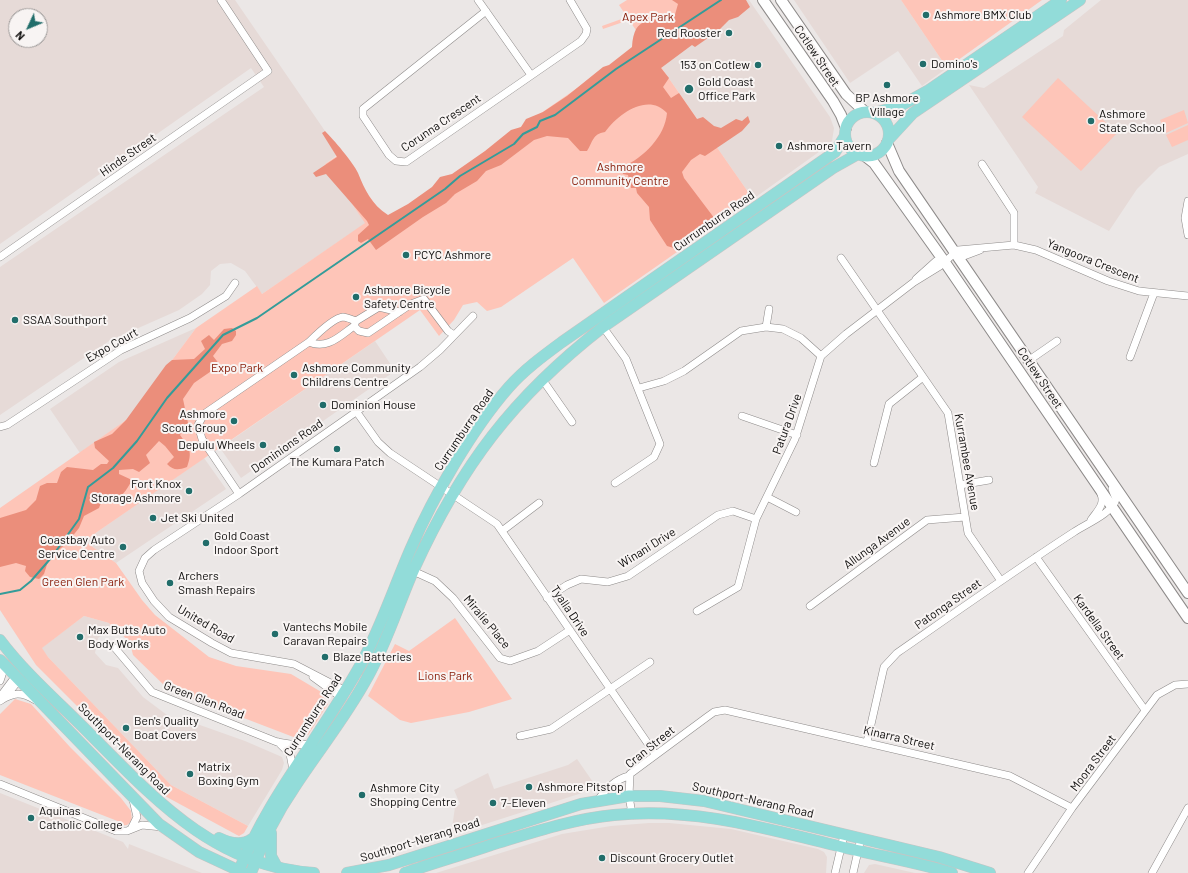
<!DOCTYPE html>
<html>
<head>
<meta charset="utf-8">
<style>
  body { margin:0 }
  #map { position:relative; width:1188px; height:873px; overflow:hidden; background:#ebe7e6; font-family:Barlow,sans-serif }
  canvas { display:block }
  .north { position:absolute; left:8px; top:8px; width:40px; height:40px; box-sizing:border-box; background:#f8f4f3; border:1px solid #9a9796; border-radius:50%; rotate:226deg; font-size:11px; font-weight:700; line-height:16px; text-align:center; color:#0d0c0b }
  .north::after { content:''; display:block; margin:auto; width:14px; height:18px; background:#216d6a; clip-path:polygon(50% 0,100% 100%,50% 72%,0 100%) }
</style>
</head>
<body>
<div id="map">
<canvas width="1188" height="873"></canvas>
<div class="north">N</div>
</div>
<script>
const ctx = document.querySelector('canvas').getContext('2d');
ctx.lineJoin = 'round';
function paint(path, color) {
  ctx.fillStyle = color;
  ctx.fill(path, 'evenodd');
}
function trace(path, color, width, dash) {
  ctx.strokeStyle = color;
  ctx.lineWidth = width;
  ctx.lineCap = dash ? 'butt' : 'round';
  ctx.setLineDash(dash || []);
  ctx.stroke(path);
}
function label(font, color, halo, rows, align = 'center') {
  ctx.font = font + ' Barlow,sans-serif';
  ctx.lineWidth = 4;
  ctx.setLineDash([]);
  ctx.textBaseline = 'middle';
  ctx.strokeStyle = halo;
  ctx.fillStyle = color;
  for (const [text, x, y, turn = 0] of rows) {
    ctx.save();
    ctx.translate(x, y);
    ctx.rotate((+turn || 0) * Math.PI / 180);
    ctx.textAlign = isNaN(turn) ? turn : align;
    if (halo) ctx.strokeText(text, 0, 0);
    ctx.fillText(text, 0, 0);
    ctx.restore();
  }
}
paint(new Path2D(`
  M0,0H235L325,131L323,132L337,155L325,164L366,223L262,294L245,271L231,263L220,264L211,271L210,285L202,294L179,310L109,341L0,415V267L264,87L251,68L0,244ZM16,16H40V40H16Z
  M737,0H749L830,117L834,128L832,141L823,149L753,199L654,57Z
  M794,0H901L947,68L922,86L898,51L850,83Z
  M1101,0H1188V154L1159,167L1137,189L1109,231L1035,193L1038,187L969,85L984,88L1063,36L1064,30Z
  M196,328L129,418L80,453L50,409L119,362Z
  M375,341L395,371L241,478L220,448Z
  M204,458L226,489L116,563L84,541Z
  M84,616L109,623L112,627L98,638L95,653L106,665L118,668L143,697L167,715L181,721L183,719L245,741L282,757L284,763L282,770L248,826L171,785L48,657L41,648Z
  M577,759L595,785L582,793L451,835L455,807L460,804L454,790L488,773L494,789L568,765Z
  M0,793L123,842L128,849L129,844L202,873H0Z
  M649,823H669L731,829L818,849L824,852L827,857L826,873H436L562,834L611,826Z
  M875,864L915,873H864L869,865Z`), '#e6dad7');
paint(new Path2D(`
  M627,0H737L654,57L753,199L604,303L573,258L501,307L487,311L477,302L463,305L454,320L439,336L420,310L84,541L116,563L142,600L155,615L209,657L236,666L291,674L323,693L328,704L308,735L303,733L300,739L296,738L168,689L133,655L130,643L113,625L112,627L109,623L84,616L42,648L48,657L171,785L248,826L244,833L239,836L237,835L163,795L150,783L143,772L36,665L0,610V508L129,418L196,328L257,286L262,294L365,223L325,164L340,154L386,220L644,42L629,20L603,29L602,26L627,17L619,5Z
  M901,0H1042L947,68Z
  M1058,78L1117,133L1081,171L1022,117Z
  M1184,110L1188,123L1166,133L1160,120Z
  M1188,125V140L1172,147L1166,135Z
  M455,618L512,699L469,712L411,723L400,720L368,696L395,644L409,651Z
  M15,699L31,704L70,747L121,798L131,811L132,821L127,825L118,826L120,822L0,775V714Z`), '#fec5b8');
paint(new Path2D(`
  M672,0H746L750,7L738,17L729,20L718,31L695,47L692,45L661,68L669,78L663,87L671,98L679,93L697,119L703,117L714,126L721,128L736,119L742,121L748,116L750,122L742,131L705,156L700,154L691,160L682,172L684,178L718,223L685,246L677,249L667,246L650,220L649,207L637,193L636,188H631L628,175L623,174L622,167C644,158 665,136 667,113C648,92 618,114 605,132C592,134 593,142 587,151H580L568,138L547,136L534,140L501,165L486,171L477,181L455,194L446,203L423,217L376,250L368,239L361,243L358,241V235L369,225L367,221L326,174L316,177L313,173L337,157L322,133L325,131C333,139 353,162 358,173C365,190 371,204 388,215L408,204L432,187L440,177L452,174L485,151L511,130L521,127L526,119L543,112L567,96L603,67L609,65L632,47C634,14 651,22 674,18L678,4Z
  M232,328L236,331V335L232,341L222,344L213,356L220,365L194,383L183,399L188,423L180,435C189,448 193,451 187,467C178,470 174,471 167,464L174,457L165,446L159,441L146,455L150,463L139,472L133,469L119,470V474L132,480C126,492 116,506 102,500L99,508L84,516L79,528L67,543L49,558L44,574L39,579L30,577L25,571L26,566L16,563L0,567V518L26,510L36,500L40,486L47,483H57L61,472L67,467L93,470L101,464H107L109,461L95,448L94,442L112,434L126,420L166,365L172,360L194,359L205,349L201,341L209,335L214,340L224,329Z`), '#eb8e7b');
trace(new Path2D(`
  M0,594L20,590L31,581L51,558L79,519L88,487L113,468L137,441L167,398L223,335L257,318L445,189L460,176L514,144L523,134L537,127L540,121L555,115L616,69L721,0`), '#349c99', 2);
const minor = new Path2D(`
  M478,0L531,75
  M486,11L363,109V116L389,155L396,161L406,162L581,41L586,34L587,29L570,0
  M982,164L1014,213V245
  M1188,201L1185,218L1188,235
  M956,254L964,256L980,250
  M0,257L268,71L221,0
  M841,258L948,413L968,533L1001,581
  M916,279L936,261H944
  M356,321L379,307L399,312
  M354,326L359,331L368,333L411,304L424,299L448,331L454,335
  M603,327L626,359L660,444L654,457L615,483
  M766,327L769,309
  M1130,357L1154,293
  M1028,361L1057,341
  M542,379L572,422
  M639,388L664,381L684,371L741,331L766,327L783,329L801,338L821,356
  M356,411L378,442L390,453L497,524L655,754
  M742,416L797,435
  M0,427L7,425L121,350L190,318L226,296L235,283
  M874,463L889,404L923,377
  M960,485L989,480
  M239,494L202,439L198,425L204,414L309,342C316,335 334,318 343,317C347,317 352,320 356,321L354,326C340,336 327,350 309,342
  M767,497L796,512
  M1091,520C1097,511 1105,505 1101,494
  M502,531L539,503
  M1036,557L1145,710
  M413,571L435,581L453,598L500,658L510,661L538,651L570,630
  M547,598L567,585L581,579L608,582L628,576L718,515L733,511L756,519
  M810,606L927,520L965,517
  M697,611L738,587L756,519L795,439L821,356L846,334L914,282L940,266L958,250L1014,245L1036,250L1108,281L1139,291L1188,296
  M115,648L152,692L277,742L296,745L312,744
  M313,677L342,698
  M0,681L3,672V664
  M346,691L294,664L231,653L212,643L169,617L154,601L142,583L139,571L145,558L154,550L239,494L420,367L440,350L473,316
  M6,696L19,680
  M0,697L15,677
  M0,701C14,692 21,692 35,700
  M520,736L551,729L650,662
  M278,742L290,754L293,770
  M867,742L884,667L897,653C956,612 1014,571 1074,532C1086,524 1113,513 1116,499L1112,489
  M0,784L116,831H127L142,825L162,827
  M597,802C604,790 616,779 629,776
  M632,814L629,796L630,774L707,717L714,712L725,710L1010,776L1072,808
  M131,829L137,817L133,800
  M835,873L844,835
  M853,873L861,838
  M1028,873L1072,808L1157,695L1175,685L1188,684
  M1152,873L1188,808`);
const secondary = new Path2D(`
  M763,0L833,101L841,115L846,128
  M781,0L846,94L865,112
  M887,143L899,171L1188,593
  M865,156L874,163L944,261L1188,618`);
const primary = new Path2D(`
  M845 134a22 22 0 1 1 44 0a22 22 0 1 1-44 0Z
  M874,113L900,106L929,90L1061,0
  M889,139L913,113L1080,0
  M0,640C24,672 56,700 84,728C151,795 212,866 314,873
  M0,660L159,824L199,852L244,873
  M271,833V856L277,867
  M219,838C229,843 242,846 252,839
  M238,873C268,796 322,735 361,664C381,627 394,587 411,548C433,497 472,429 509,387C524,370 543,356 562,342L835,152L845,136
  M251,873C262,843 276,814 294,788C318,751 346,717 367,678C387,643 398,605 414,569C461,466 513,397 603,327L833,168L858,154
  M347,873L389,865L581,804L629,796H660L704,801L939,857L990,873
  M405,873C433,863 462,855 491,845C531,833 572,819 614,815C690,807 761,827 834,845C873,855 913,861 952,873`);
trace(minor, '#8e8b8a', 8);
trace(secondary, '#8e8b8a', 12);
trace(primary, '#c5c5c4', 12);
trace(minor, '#fff', 7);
trace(secondary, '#fff', 10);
trace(primary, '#92dcd9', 11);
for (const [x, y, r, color] of [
  [926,15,4,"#216d6a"],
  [729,33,4,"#216d6a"],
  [923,64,4,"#216d6a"],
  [758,65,4,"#216d6a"],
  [887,85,4,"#216d6a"],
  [689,89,5,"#216d6a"],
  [1091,121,4,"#216d6a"],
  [779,146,4,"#216d6a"],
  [406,255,4,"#216d6a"],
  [356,297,4,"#216d6a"],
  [15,320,4,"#216d6a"],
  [294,375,4,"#216d6a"],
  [323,405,4,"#216d6a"],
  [234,421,4,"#216d6a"],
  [263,445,4,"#216d6a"],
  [337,449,4,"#216d6a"],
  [189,491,4,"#216d6a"],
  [153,518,4,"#216d6a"],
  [206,543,4,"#216d6a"],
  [123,547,4,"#216d6a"],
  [170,583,4,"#216d6a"],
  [275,634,4,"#216d6a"],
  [80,637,4,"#216d6a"],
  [325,657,4,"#216d6a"],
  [126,728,4,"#216d6a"],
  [190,774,4,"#216d6a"],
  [529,787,4,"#216d6a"],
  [362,795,4,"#216d6a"],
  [493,803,4,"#216d6a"],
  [31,818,4,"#216d6a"],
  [602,858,4,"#216d6a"]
]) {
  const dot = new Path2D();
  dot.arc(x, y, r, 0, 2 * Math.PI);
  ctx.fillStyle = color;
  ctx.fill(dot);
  trace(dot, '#f8f4f3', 1.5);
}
label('12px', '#0d0c0b', '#f8f4f3', [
  ["Ashmore BMX Club",934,15],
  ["Red Rooster",721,33,"right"],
  ["Domino's",931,64],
  ["153 on Cotlew",750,65,"right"],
  ["Gold Coast",698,82],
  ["Office Park",698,96],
  ["BP Ashmore",887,98,"center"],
  ["Village",887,112,"center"],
  ["Ashmore",1099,114],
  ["State School",1099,128],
  ["Ashmore Tavern",787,146],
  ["PCYC Ashmore",414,255],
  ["Ashmore Bicycle",364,290],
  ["Safety Centre",364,304],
  ["SSAA Southport",23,320],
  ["Ashmore Community",302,368],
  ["Childrens Centre",302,382],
  ["Dominion House",331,405],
  ["Ashmore",226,414,"right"],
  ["Scout Group",226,428,"right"],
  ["Depulu Wheels",255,445,"right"],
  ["The Kumara Patch",337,462,"center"],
  ["Fort Knox",181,484,"right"],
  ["Storage Ashmore",181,498,"right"],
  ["Jet Ski United",161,518],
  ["Gold Coast",214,536],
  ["Indoor Sport",214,550],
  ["Coastbay Auto",115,540,"right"],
  ["Service Centre",115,554,"right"],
  ["Archers",178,576],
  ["Smash Repairs",178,590],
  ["Vantechs Mobile",283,627],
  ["Caravan Repairs",283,641],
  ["Max Butts Auto",88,630],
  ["Body Works",88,644],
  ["Blaze Batteries",333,657],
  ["Ben's Quality",134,721],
  ["Boat Covers",134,735],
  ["Matrix",198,767],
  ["Boxing Gym",198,781],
  ["Ashmore Pitstop",537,787],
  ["Ashmore City",370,788],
  ["Shopping Centre",370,802],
  ["7-Eleven",501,803],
  ["Aquinas",39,811],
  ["Catholic College",39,825],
  ["Discount Grocery Outlet",610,858]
], 'left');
label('12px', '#861804', '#f8f4f3', [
  ["Apex Park",648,17],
  ["Ashmore",620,167],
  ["Community Centre",620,181],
  ["Expo Park",237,368],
  ["Green Glen Park",83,582],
  ["Lions Park",445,676]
]);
label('12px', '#0d0c0b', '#f8f4f3', [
  ["Cotlew Street",817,56,56],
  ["Corunna Crescent",441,123,-34],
  ["Hinde Street",128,155,-35],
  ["Currumburra Road",714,221,-35],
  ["Yangoora Crescent",1093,261,22],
  ["Expo Court",112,345,-29],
  ["Cotlew Street",1040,378,56],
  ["Patura Drive",787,424,-70],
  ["Currumburra Road",464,430,-56],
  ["Dominions Road",287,446,-35],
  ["Kurrambee Avenue",967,462,80],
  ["Allunga Avenue",877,543,-36],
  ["Winani Drive",647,548,-32],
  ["Patonga Street",948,604,-35],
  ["Tyalla Drive",570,611,56],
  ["Miralie Place",487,622,50],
  ["United Road",206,624,30],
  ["Kardella Street",1099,627,54],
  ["Green Glen Road",204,700,21],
  ["Currumburra Road",313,715,-57],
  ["Kinarra Street",899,738,13],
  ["Cran Street",650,747,-39],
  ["Southport-Nerang Road",124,749,45],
  ["Moora Street",1093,763,-53],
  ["Southport-Nerang Road",753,800,13],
  ["Southport-Nerang Road",420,840,-17]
]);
</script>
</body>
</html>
